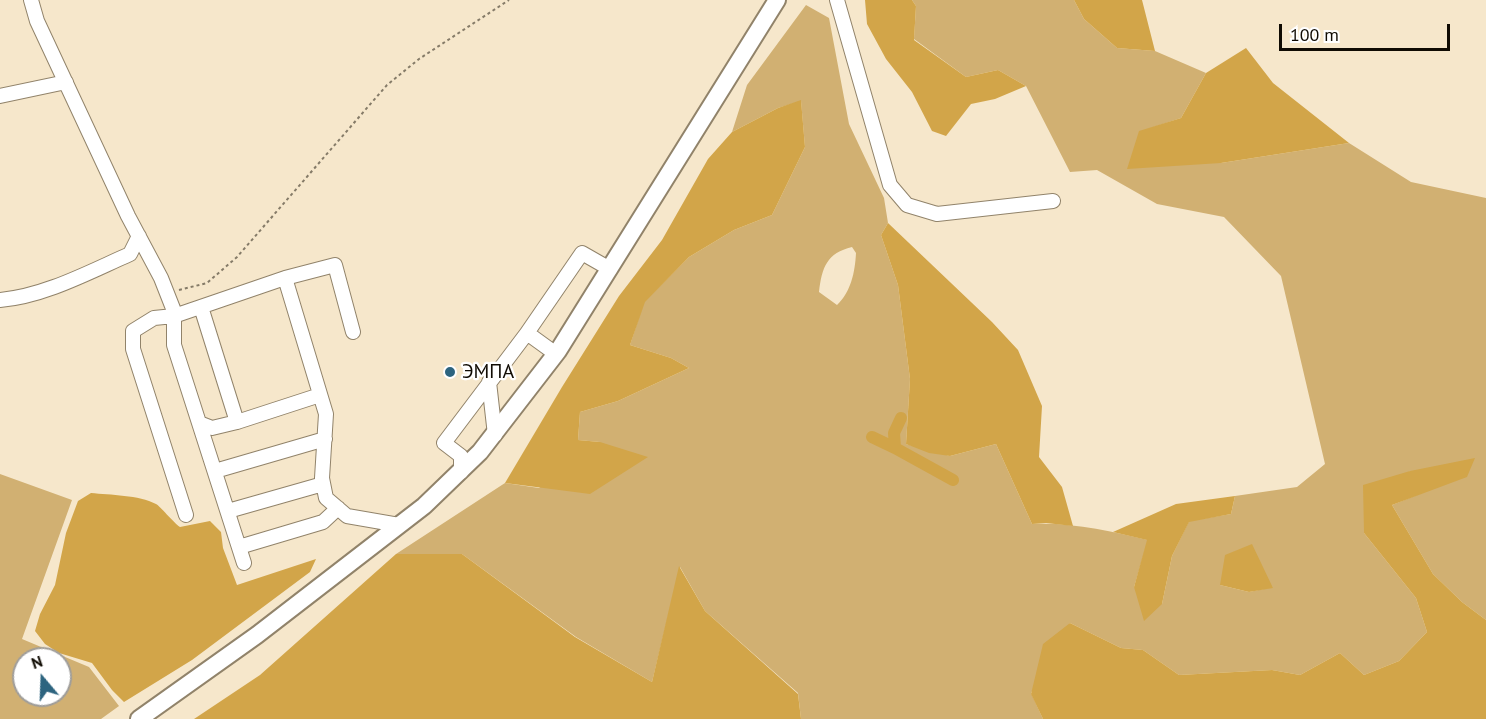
<!DOCTYPE html>
<html>
<head>
<meta charset="utf-8">
<style>
  body { margin:0 }
  #map { position:relative; width:1486px; height:719px; overflow:hidden; background:#f6e7cb; font-family:"PT Sans",sans-serif }
  canvas { display:block }
  .north { position:absolute; left:12px; top:647px; width:60px; height:60px; box-sizing:border-box; background:#fff; border:2px solid #9f9d9a; border-radius:50%; rotate:341deg; font-size:16px; font-weight:700; line-height:24px; text-align:center; color:#100b03 }
  .north::after { content:''; display:block; margin:auto; width:21px; height:27px; background:#2d647f; clip-path:polygon(50% 0,100% 100%,50% 72%,0 100%) }
  .scale { position:absolute; left:1279px; top:24px; width:171px; height:27px; box-sizing:border-box; border:3px solid #100b03; border-top:0; padding-left:8px; font-size:18px; line-height:21px; white-space:nowrap; color:#100b03; -webkit-text-stroke:4px #fff; paint-order:stroke }
</style>
</head>
<body>
<div id="map">
<canvas width="1486" height="719"></canvas>
<div class="north">N</div>
<div class="scale">100 m</div>
</div>
<script>
const ctx = document.querySelector('canvas').getContext('2d');
ctx.lineJoin = 'round';
function paint(path, color) {
  ctx.fillStyle = color;
  ctx.fill(path, 'evenodd');
}
function trace(path, color, width, dash) {
  ctx.strokeStyle = color;
  ctx.lineWidth = width;
  ctx.lineCap = dash ? 'butt' : 'round';
  ctx.setLineDash(dash || []);
  ctx.stroke(path);
}
function label(font, color, halo, rows, align = 'center') {
  ctx.font = font + ' "PT Sans",sans-serif';
  ctx.lineWidth = 4.5;
  ctx.setLineDash([]);
  ctx.textBaseline = 'middle';
  ctx.strokeStyle = halo;
  ctx.fillStyle = color;
  for (const [text, x, y, turn = 0] of rows) {
    ctx.save();
    ctx.translate(x, y);
    ctx.rotate((+turn || 0) * Math.PI / 180);
    ctx.textAlign = isNaN(turn) ? turn : align;
    if (halo) ctx.strokeText(text, 0, 0);
    ctx.fillText(text, 0, 0);
    ctx.restore();
  }
}
paint(new Path2D(`
  M912,0H1074L1084,19L1117,48L1155,51L1206,73L1181,118L1139,132L1221,163L1349,143L1411,182L1486,198V620L1462,602L1433,574L1392,505L1427,491L1410,471L1364,533L1416,598L1427,632L1399,661L1364,675L1340,653L1300,675L1272,670L1179,675L1143,650L1121,648L1070,623L1031,693L1043,719H801L798,693L705,611L680,567L652,682L576,637L462,554H396L505,483L539,488L600,442L578,440L580,412L618,401L689,368L671,358L630,345L644,302L689,257L734,230L772,215L805,147L801,101L778,108L732,132L747,85L806,5L829,18L849,124L884,198L888,223L881,235L898,285L910,379L906,444L950,456L996,444L1032,524C1071,522 1110,531 1148,540L1134,587L1162,604L1172,556L1189,521L1231,514L1235,496L1297,487L1325,464L1281,276L1224,217L1157,204L1097,170L1070,172L1026,86L998,70L966,77L914,39L916,6ZM852,247L856,253C855,272 851,292 837,305L819,292C822,267 827,253 852,247ZM1220,585L1273,587L1249,592Z
  M0,474L72,500L22,639L89,667L119,706L101,719H0ZM24,659H60V695H24Z`), '#d1b072');
paint(new Path2D(`
  M865,0H912L916,6L914,40L966,77L998,70L1026,86L995,99L971,104L946,136L932,131L912,92L886,59L867,24Z
  M1074,0H1142L1155,51L1117,48L1084,19Z
  M1246,48L1273,83L1349,143L1221,163L1127,169L1139,131L1181,118L1206,73Z
  M801,100L805,147L772,215L734,230L689,257L645,302L630,345L671,358L689,368L618,401L580,412L578,440L600,442L648,457L590,494L505,483L562,387L619,296L662,240L708,159L732,132L778,108Z
  M888,223L992,322L1018,350L1042,406L1039,457L1062,487L1073,526L1046,523L1032,524L996,444L950,456L929,453L906,444L910,379L898,285L881,235Z
  M1475,458L1467,477L1392,505L1433,574L1462,602L1486,620V719H1043L1031,694L1043,644L1070,623L1121,648L1143,650L1179,675L1272,670L1300,675L1340,653L1364,675L1399,661L1427,632L1416,598L1364,533L1363,485L1410,471Z
  M91,493C110,495 139,495 156,504C160,506 173,522 180,527L210,521L221,532L223,548L237,585L316,559L310,572L192,660L124,702L112,690L92,663L59,653L45,644L35,631L40,614L55,585L66,533L78,501Z
  M1235,496L1231,514L1189,522L1172,556L1162,604L1144,621L1134,587L1147,540L1113,532L1176,504Z
  M1252,544L1273,588L1249,592L1220,585L1225,555Z
  M396,554H462L575,637L652,682L679,566L705,611L798,694L801,719H194L260,675Z`), '#d2a549');
trace(new Path2D(`
  M901,418L894,433L895,448L953,480
  M872,437L895,448`), '#d1a448', 12);
const minor = new Path2D(`
  M31,0L37,21L128,216L161,278L174,311V345L244,563
  M837,0L890,185L907,205L937,214L1053,201
  M0,96L66,82
  M285,278L335,265L353,332
  M0,300C45,296 89,272 130,254L139,236
  M201,307L237,422L320,395
  M556,354L527,333L582,253L610,269
  M489,382L495,435
  M199,423L212,428L237,422
  M215,471L325,439
  M461,472V456L444,443L527,333
  M228,511L323,484
  M186,515L133,349V331L154,318L174,316L285,278L326,414L322,478L326,498L347,516L399,525
  M239,547L323,522L338,508`);
const major = new Path2D(`
  M139,719L257,635L424,506L480,452L558,351L777,0`);
trace(minor, '#91836a', 16);
trace(major, '#91836a', 20);
trace(new Path2D(`
  M179,290L207,283L237,257L387,85L419,59L509,0`), '#857b68', 2, [3, 3]);
trace(minor, '#fff', 14);
trace(major, '#fff', 16);
for (const [x, y, r, color] of [
  [450,372,6,"#2d647f"]
]) {
  const dot = new Path2D();
  dot.arc(x, y, r, 0, 2 * Math.PI);
  ctx.fillStyle = color;
  ctx.fill(dot);
  trace(dot, '#fff', 2);
}
label('20px', '#100b03', '#fff', [
  ["ЭМПА",462,372]
], 'left');
</script>
</body>
</html>
